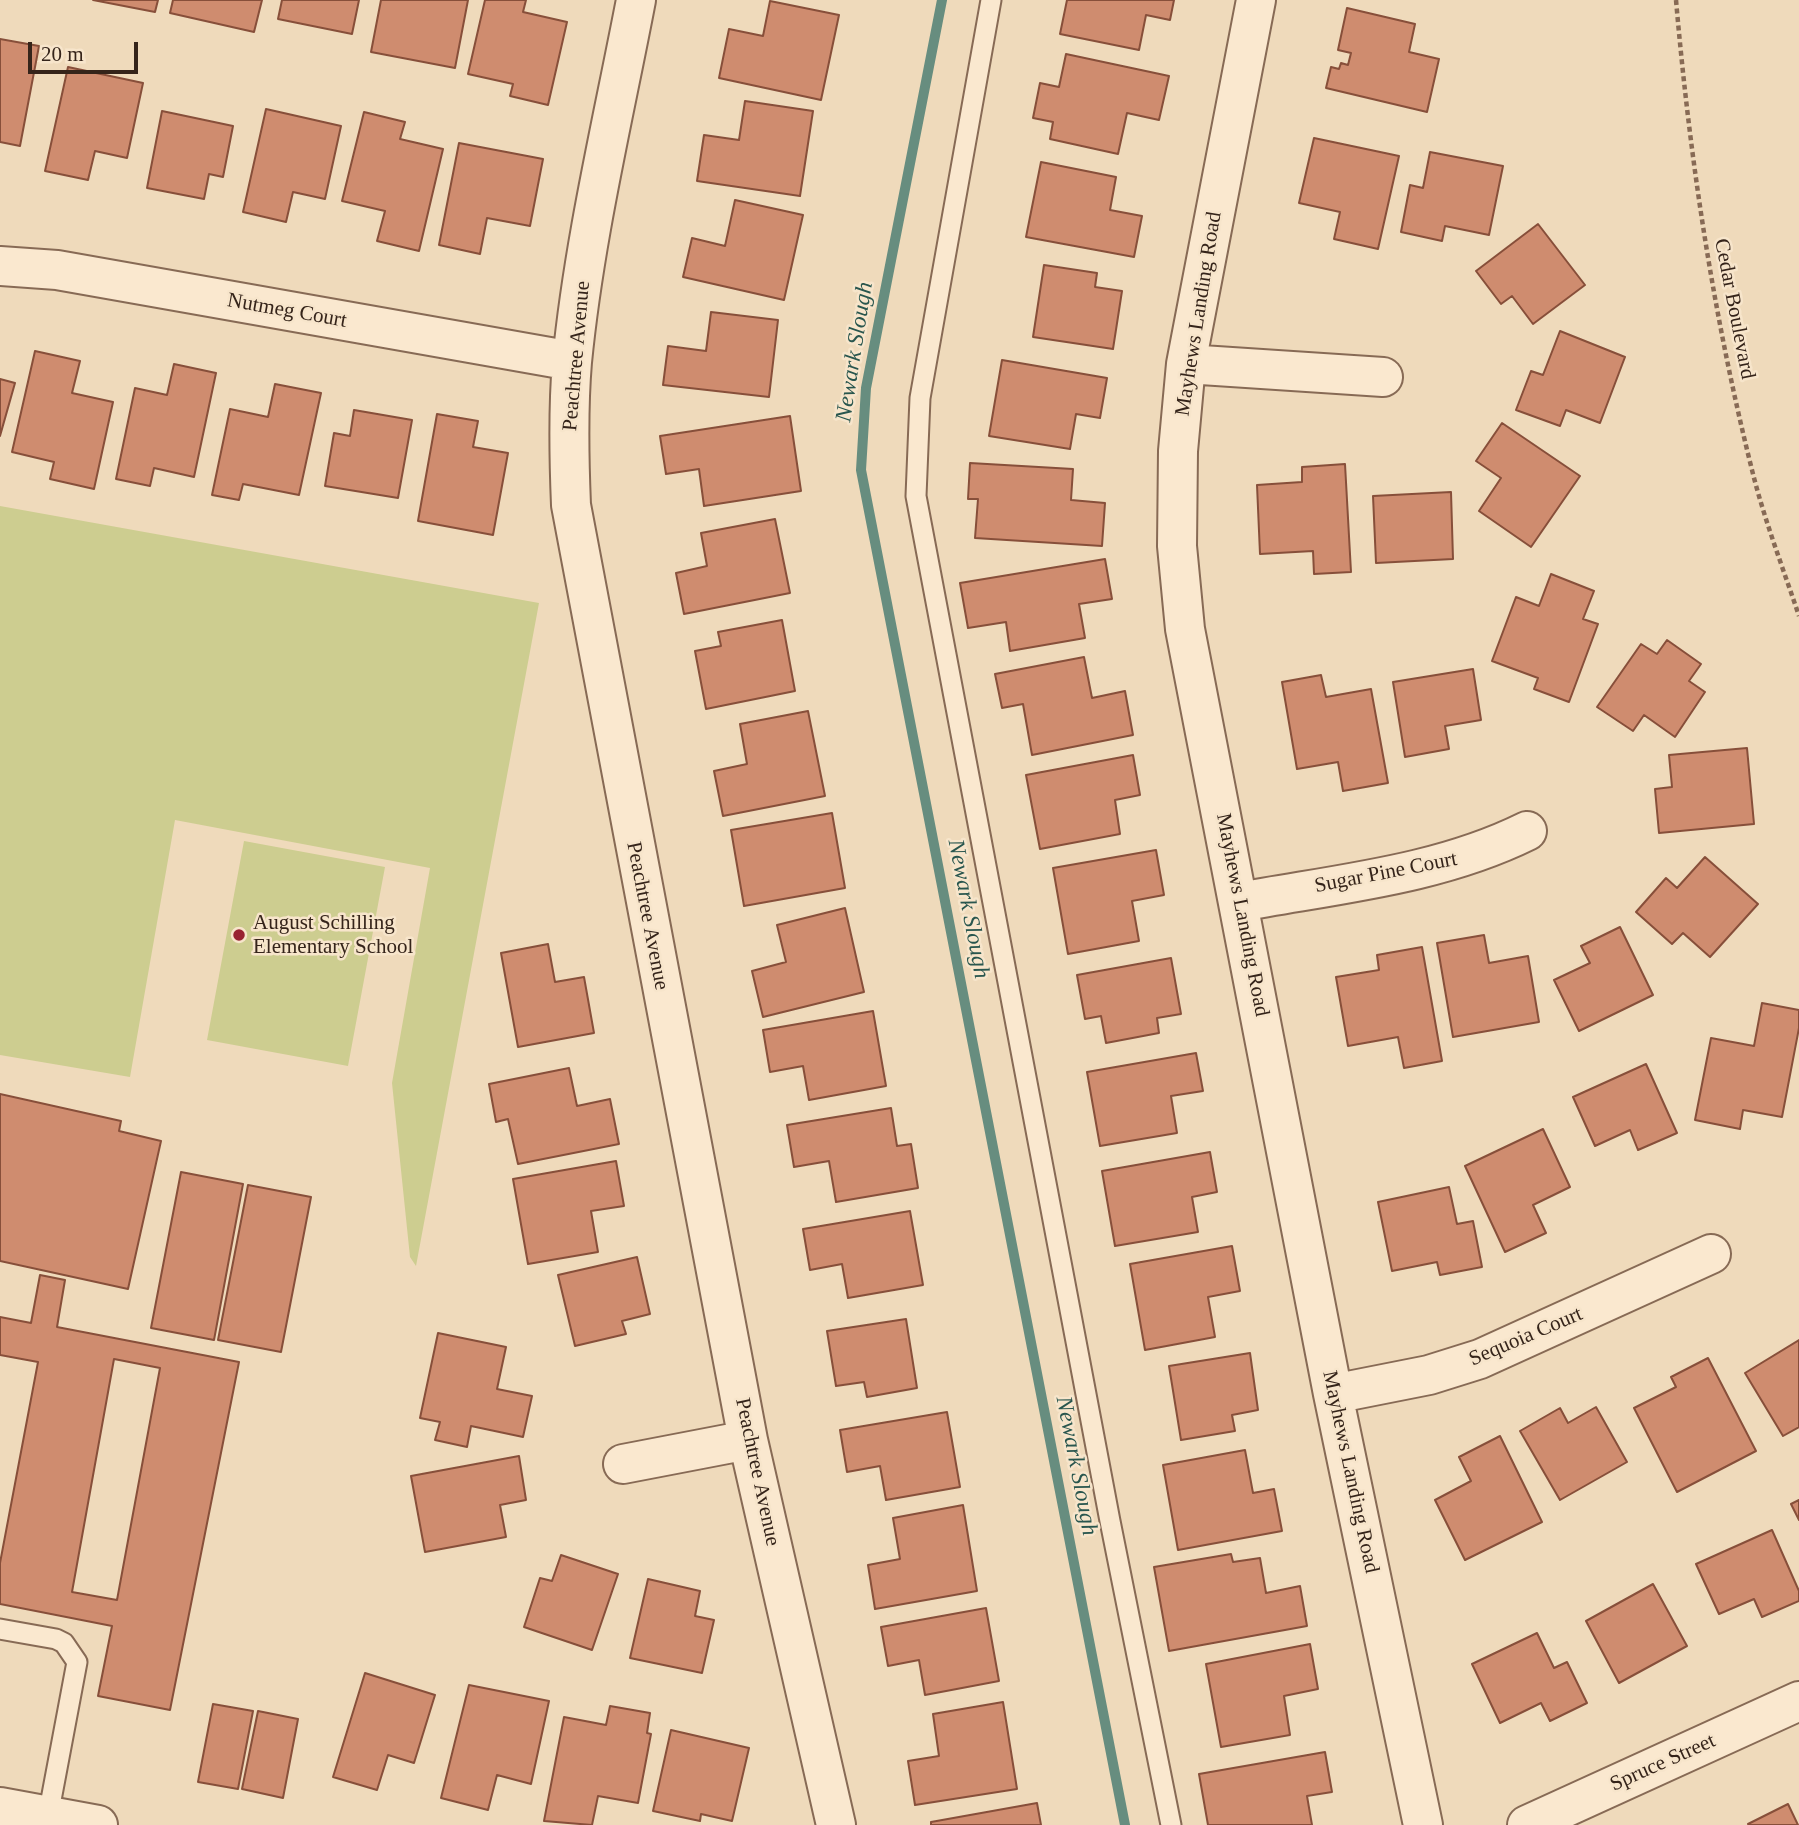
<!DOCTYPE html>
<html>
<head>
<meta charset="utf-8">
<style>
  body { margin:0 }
  #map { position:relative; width:1799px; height:1825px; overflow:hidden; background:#efdabb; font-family:Georgia,serif }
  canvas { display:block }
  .scale { position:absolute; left:28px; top:42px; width:110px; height:32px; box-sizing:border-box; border:4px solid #35241a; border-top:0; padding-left:9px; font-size:21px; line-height:24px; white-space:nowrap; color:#35241a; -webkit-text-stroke:5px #f7e5cb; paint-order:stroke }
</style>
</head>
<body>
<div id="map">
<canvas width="1799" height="1825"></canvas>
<div class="scale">20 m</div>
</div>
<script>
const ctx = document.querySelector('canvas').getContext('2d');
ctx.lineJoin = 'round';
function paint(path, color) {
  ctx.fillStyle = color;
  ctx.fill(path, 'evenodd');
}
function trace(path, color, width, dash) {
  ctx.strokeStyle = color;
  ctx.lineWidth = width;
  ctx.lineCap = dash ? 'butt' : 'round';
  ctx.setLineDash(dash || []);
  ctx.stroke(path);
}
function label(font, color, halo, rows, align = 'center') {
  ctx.font = font + ' Georgia,serif';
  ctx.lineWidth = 5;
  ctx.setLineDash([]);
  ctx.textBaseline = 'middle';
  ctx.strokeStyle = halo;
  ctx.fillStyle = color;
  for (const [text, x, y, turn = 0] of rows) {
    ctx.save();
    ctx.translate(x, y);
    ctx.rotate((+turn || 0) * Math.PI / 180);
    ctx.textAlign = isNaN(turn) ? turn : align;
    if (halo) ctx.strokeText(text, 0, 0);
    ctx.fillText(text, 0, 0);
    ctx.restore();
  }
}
paint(new Path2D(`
  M0,506L539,603L416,1266L410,1257L392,1083L430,868L175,820L130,1077L0,1055Z
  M244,841L385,867L348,1066L207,1040Z`), '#cdcd90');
trace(new Path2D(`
  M942,0L866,388L861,470L1125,1825`), '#678d7f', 10);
const building = new Path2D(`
  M93,0H158L155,12Z
  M173,0H262L254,32L170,13Z
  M282,0H359L352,34L278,19Z
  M381,0H468L455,68L371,52Z
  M485,0H526L523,12L567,22L548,105L510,96L513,84L468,74Z
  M1067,0H1174L1170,20L1146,15L1139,50L1060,34Z
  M770,1L839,15L821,100L719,78L729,29L763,36Z
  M1347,8L1415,24L1409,52L1439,59L1427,112L1326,88L1331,67L1339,69L1341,63L1348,65L1351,53L1338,50Z
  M0,39L39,46L20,146L0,142Z
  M1066,54L1169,76L1159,120L1127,113L1118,154L1050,139L1053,122L1033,118L1040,83L1059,87Z
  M68,67L143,83L127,158L95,151L88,180L45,171Z
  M745,101L813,111L800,196L697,181L704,135L739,140Z
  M266,109L341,126L325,199L293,192L286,222L243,212Z
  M162,111L233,126L223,177L209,174L204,199L147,188Z
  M364,112L405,122L400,139L443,149L419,251L377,241L385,211L342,201Z
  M1314,138L1399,156L1378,249L1334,239L1340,212L1299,203Z
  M459,143L543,159L530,226L487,218L480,254L439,245Z
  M1430,152L1503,166L1489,235L1445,226L1442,241L1401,232L1410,185L1423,188Z
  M1041,162L1116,177L1110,210L1142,216L1134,257L1026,237Z
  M735,200L803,215L784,300L683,277L692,238L725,246Z
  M1538,224L1585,285L1533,324L1512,296L1501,304L1476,271Z
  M1044,265L1097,273L1095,287L1122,291L1113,349L1033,337Z
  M711,312L778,320L769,397L663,385L668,346L706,351Z
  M1560,331L1625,357L1600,423L1566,410L1560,426L1516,410L1531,371L1543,375Z
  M35,351L80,361L72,393L113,402L94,489L50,479L54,462L12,452Z
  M1002,360L1107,378L1100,418L1076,414L1070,449L989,436Z
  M174,364L216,373L194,477L154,468L150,486L116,479L135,388L167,395Z
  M0,379L15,383L0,436Z
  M275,384L321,393L299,495L243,484L239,500L212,495L230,409L268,417Z
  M354,410L412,420L398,498L325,486L334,433L350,436Z
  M437,414L478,421L473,447L508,453L493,535L418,521Z
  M790,416L801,491L704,506L699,469L666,474L660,436Z
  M1502,423L1580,476L1531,547L1479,511L1501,478L1476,461Z
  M970,463L1073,469L1071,500L1105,503L1102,546L975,538L978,499H968Z
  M1345,464L1351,572L1314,574L1313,551L1260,554L1257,485L1302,482V467Z
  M1451,492L1453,559L1376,563L1373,496Z
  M775,519L790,593L684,614L676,573L707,566L701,533Z
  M1105,559L1112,599L1079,604L1085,638L1010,651L1006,622L968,628L960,583Z
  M1551,574L1594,591L1583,619L1598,624L1569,702L1534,689L1538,678L1492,661L1516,597L1539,606Z
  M782,620L795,691L706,709L695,651L721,646L718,632Z
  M1667,640L1701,664L1689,681L1705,692L1675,737L1644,715L1633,731L1597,707L1641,644L1657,654Z
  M1084,657L1092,698L1125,691L1133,735L1032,755L1023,704L1002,708L995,674Z
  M1473,669L1481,720L1445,726L1449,749L1405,757L1393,682Z
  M1321,675L1326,697L1371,689L1388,783L1343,791L1338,762L1297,769L1282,682Z
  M808,711L825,796L723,816L714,771L747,764L740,724Z
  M1747,748L1754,824L1659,833L1655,789L1672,787L1669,755Z
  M1133,755L1140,795L1115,800L1120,834L1040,849L1026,775Z
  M832,813L845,888L744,906L731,830Z
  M1156,850L1164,895L1132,901L1139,941L1068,954L1053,868Z
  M1705,857L1758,904L1710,957L1683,933L1672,944L1636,912L1666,878L1677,888Z
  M845,908L864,992L763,1017L752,971L786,962L777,925Z
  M1620,927L1653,995L1579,1031L1554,980L1590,963L1581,946Z
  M1484,935L1489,963L1528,956L1539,1022L1453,1037L1437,943Z
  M548,944L555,982L584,977L594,1033L518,1047L501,953Z
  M1422,947L1442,1061L1404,1068L1398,1037L1348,1046L1336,977L1379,970L1377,955Z
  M1171,958L1181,1014L1157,1018L1159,1033L1106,1043L1101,1016L1085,1019L1077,975Z
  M1762,1003L1799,1010V1028L1782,1117L1743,1110L1740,1129L1695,1120L1711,1038L1754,1046Z
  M873,1011L886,1086L809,1100L803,1066L770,1072L763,1030Z
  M1196,1053L1203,1091L1171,1096L1177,1133L1100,1146L1087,1072Z
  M1646,1064L1677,1133L1638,1150L1630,1130L1595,1146L1573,1097Z
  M569,1068L577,1106L610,1099L619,1144L518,1164L508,1119L496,1122L489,1084Z
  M0,1094L121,1121L119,1131L161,1141L128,1289L0,1261Z
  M891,1108L897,1146L911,1144L918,1188L836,1202L829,1161L794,1167L787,1125Z
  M1543,1129L1570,1187L1533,1205L1546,1233L1505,1252L1465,1166Z
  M1210,1152L1217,1192L1192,1197L1198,1232L1115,1246L1102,1171Z
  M616,1161L624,1206L591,1211L598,1252L528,1264L513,1179Z
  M181,1172L243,1184L214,1340L151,1328Z
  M248,1185L311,1197L281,1352L218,1340Z
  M1449,1187L1457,1224L1473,1221L1482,1267L1440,1275L1437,1262L1392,1271L1378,1202Z
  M910,1211L923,1285L848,1298L842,1264L810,1270L803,1229Z
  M1232,1246L1240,1291L1208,1297L1215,1337L1145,1350L1130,1264Z
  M637,1257L650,1314L622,1321L626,1334L575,1346L558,1275Z
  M40,1275L65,1280L57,1327L239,1362L170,1710L98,1696L112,1626L0,1604V1563L38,1362L0,1355V1317L31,1323ZM114,1359L160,1368L117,1600L72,1592Z
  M906,1319L917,1388L867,1397L864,1382L836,1386L827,1331Z
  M438,1333L506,1347L497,1389L532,1396L523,1437L471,1426L467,1447L435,1440L440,1422L420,1418Z
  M1799,1340V1427L1783,1436L1745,1373Z
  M1250,1353L1258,1410L1232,1415L1235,1431L1181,1440L1169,1366Z
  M1708,1358L1756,1451L1677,1492L1634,1408L1676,1387L1671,1377Z
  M1596,1407L1627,1462L1560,1500L1520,1431L1560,1408L1568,1423Z
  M947,1412L960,1487L886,1500L880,1466L847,1472L840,1430Z
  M1500,1436L1542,1522L1465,1560L1435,1500L1471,1481L1459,1457Z
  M1245,1450L1253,1493L1274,1489L1282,1531L1178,1550L1163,1465Z
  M519,1456L526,1500L500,1505L506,1537L425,1552L411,1476Z
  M1799,1500V1520L1791,1504Z
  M963,1505L977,1591L875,1609L868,1565L900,1559L893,1518Z
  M1772,1530L1799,1591V1601L1762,1617L1754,1599L1719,1614L1696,1564Z
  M1231,1554L1233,1562L1260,1558L1266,1593L1300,1586L1307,1626L1169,1651L1154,1567Z
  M561,1555L618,1574L592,1650L524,1627L540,1578L552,1581Z
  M648,1579L700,1591L695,1616L714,1620L702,1673L630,1658Z
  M1653,1584L1687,1646L1619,1683L1586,1621Z
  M986,1608L999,1681L925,1695L919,1660L888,1666L881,1627Z
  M1537,1633L1554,1668L1567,1662L1587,1703L1550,1721L1541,1703L1500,1723L1472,1664Z
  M1310,1644L1318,1689L1284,1696L1290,1735L1221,1747L1206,1664Z
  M365,1673L435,1695L414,1763L388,1755L377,1790L333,1777Z
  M469,1685L549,1701L531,1784L497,1775L488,1810L441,1798Z
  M1003,1702L1017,1789L915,1805L908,1761L939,1756L933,1714Z
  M213,1704L253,1711L238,1789L198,1782Z
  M610,1706L650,1713L647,1733L651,1734L638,1803L598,1796L592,1825L544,1821L564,1717L606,1725Z
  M258,1711L298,1719L283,1798L242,1789Z
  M671,1730L749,1748L732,1821L701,1814L700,1821L653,1811Z
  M1325,1752L1332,1792L1307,1796L1312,1825H1208L1199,1774Z
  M1037,1803L1041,1825H931V1822Z
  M1788,1804L1798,1825H1749L1748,1824Z`);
paint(building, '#cf8c6f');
trace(building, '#874f3a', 2);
const lane = new Path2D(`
  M991,0L920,398L916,496L1110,1521L1171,1825
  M0,1629L56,1639L64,1643L77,1662L48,1816`);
const street = new Path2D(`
  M636,0C613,120 584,240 572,362C568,409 569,457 571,505L748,1440L836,1825
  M1256,0L1186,364L1178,451L1177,546L1185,629L1333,1394L1423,1825
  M0,266L57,270L572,361
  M1186,364L1383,377
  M1240,902C1337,884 1438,875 1527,831
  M1333,1394L1429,1375L1480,1359L1711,1254
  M623,1464L748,1440
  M0,1807L98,1825
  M1527,1825L1799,1701`);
trace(lane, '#876a55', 23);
trace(street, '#876a55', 42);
trace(new Path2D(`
  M1676,0C1690,160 1713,314 1752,470C1764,519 1783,568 1799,616`), '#876a55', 4.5, [5, 3.5]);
trace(lane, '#fae8cf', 19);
trace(street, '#fae8cf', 38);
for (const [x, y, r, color] of [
  [239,935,7,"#982231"]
]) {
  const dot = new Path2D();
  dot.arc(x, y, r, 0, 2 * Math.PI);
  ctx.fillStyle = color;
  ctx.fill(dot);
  trace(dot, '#f7e5cb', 2.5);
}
label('21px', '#35241a', '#f7e5cb', [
  ["Cedar Boulevard",1734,309,79],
  ["Nutmeg Court",287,311,10],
  ["Mayhews Landing Road",1199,314,-81],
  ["Peachtree Avenue",577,356,-85],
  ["Sugar Pine Court",1386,873,-11],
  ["Mayhews Landing Road",1242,915,79],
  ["Peachtree Avenue",647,916,79],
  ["Sequoia Court",1526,1337,-23],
  ["Peachtree Avenue",757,1472,78],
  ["Mayhews Landing Road",1350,1472,78],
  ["Spruce Street",1663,1763,-24]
]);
label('21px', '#35241a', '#f7e5cb', [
  ["August Schilling",253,923],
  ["Elementary School",253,947]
], 'left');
label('italic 23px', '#29564e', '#f7e5cb', [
  ["Newark Slough",855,352,-81],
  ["Newark Slough",968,909,79],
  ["Newark Slough",1076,1466,79]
]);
</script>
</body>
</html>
